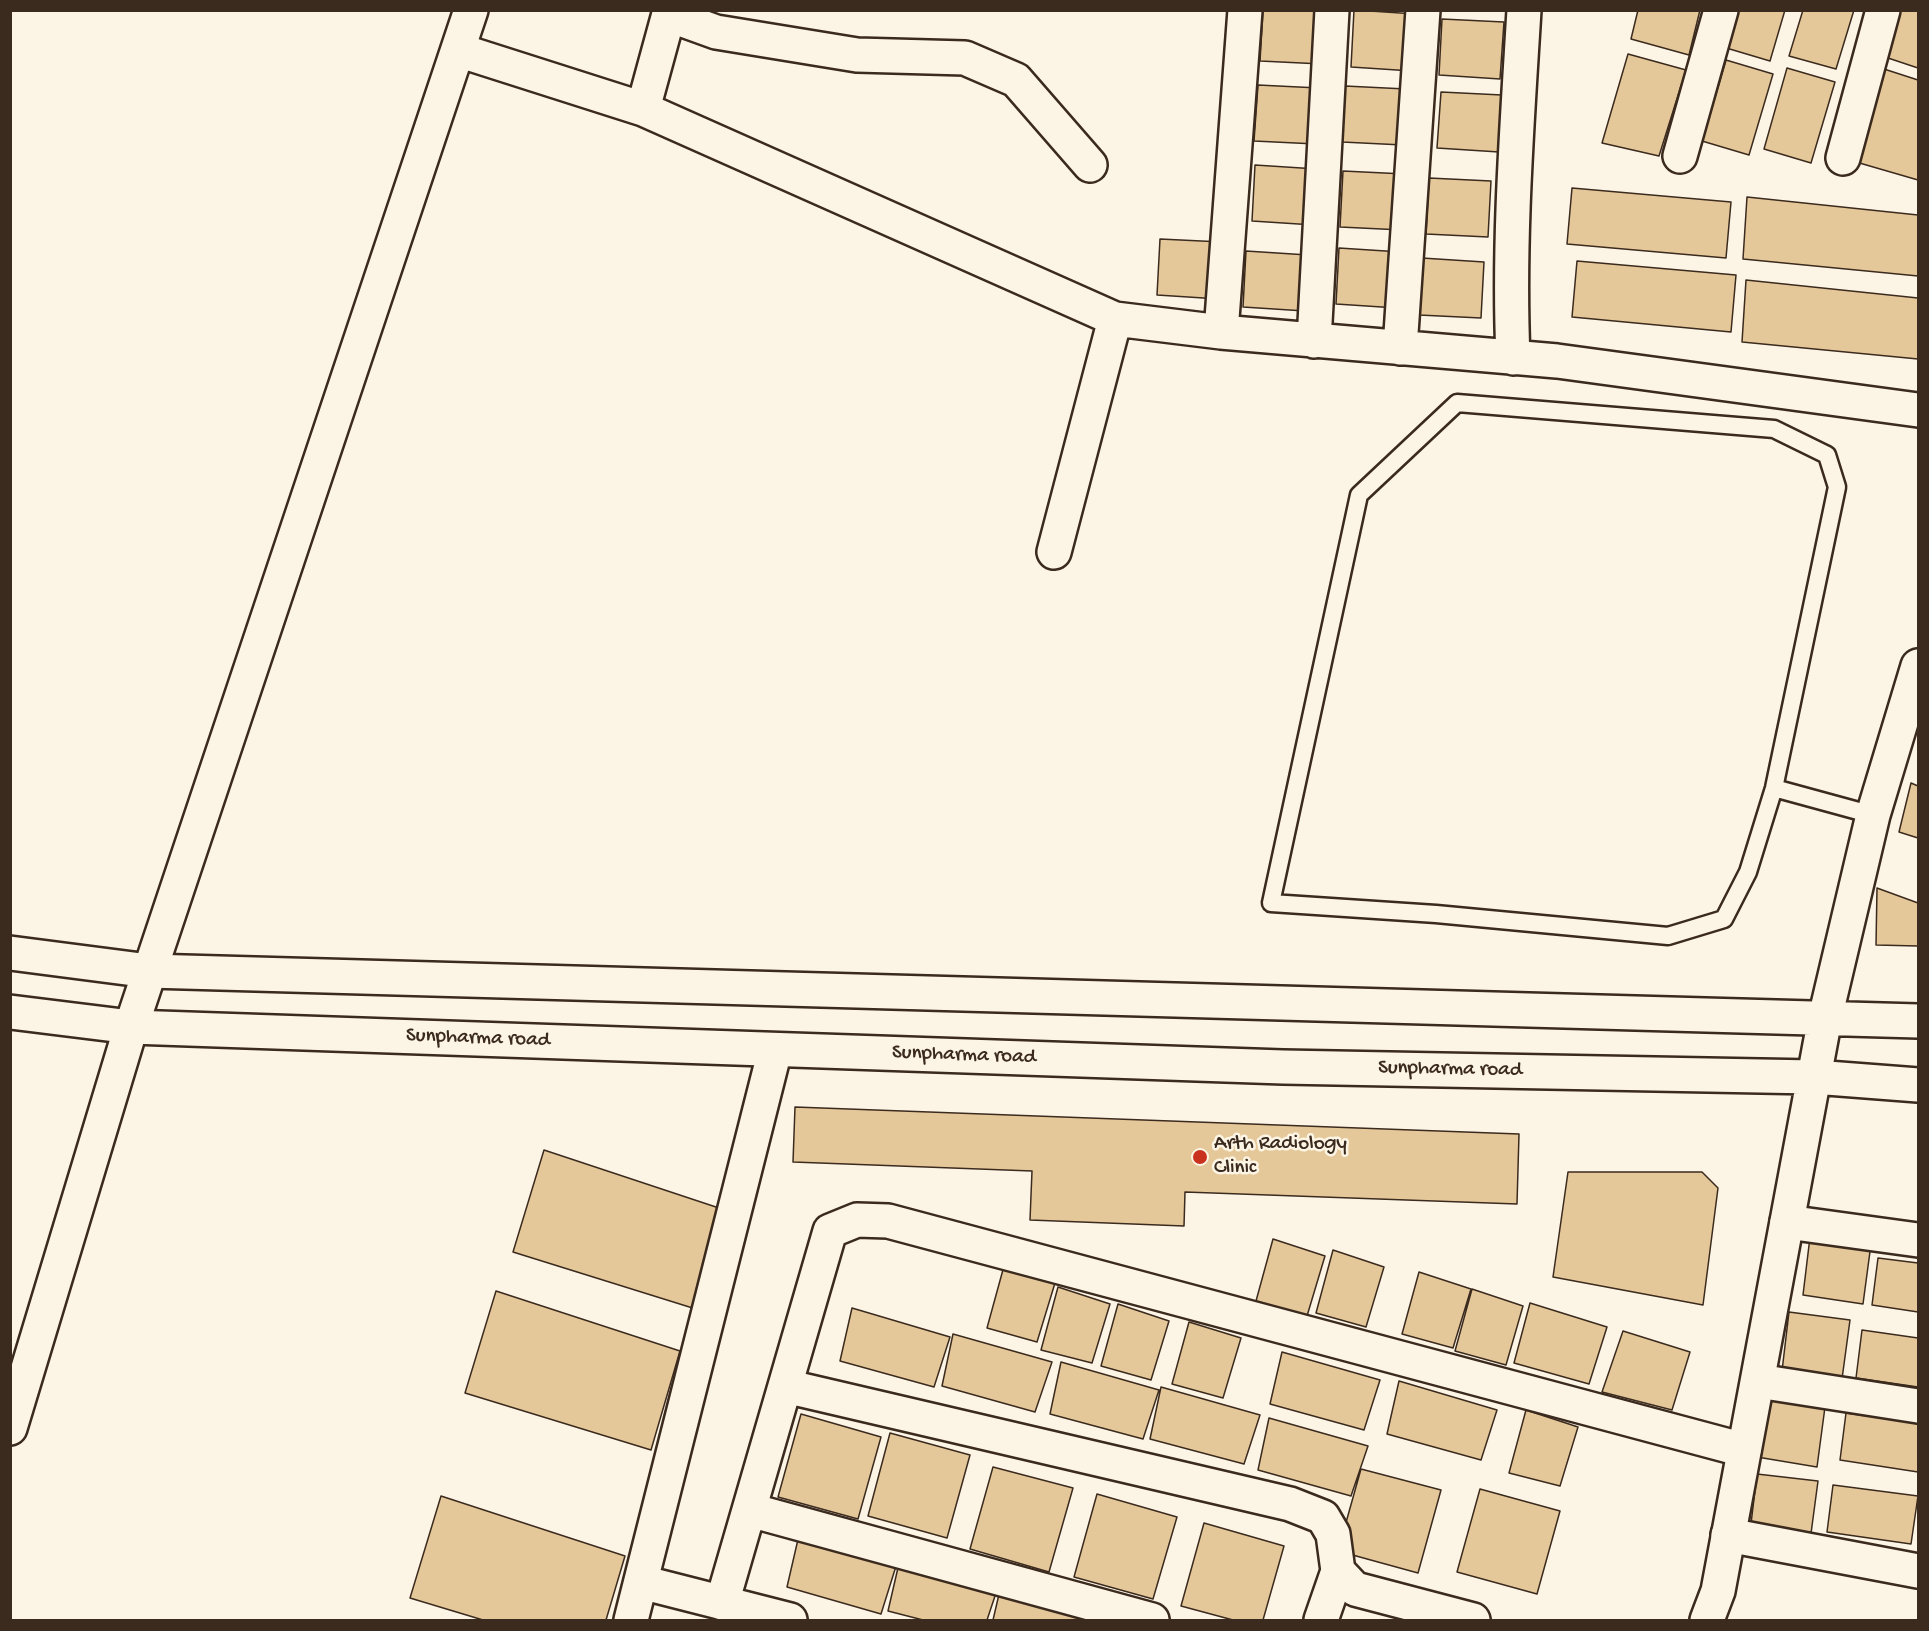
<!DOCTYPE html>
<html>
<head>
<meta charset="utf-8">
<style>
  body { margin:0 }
  #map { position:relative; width:1929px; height:1631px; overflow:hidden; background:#fcf5e5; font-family:"Gochi Hand",sans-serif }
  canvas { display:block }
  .frame { position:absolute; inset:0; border:12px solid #3b2a1e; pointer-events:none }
</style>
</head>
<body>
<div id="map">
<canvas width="1929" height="1631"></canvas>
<div class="frame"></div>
</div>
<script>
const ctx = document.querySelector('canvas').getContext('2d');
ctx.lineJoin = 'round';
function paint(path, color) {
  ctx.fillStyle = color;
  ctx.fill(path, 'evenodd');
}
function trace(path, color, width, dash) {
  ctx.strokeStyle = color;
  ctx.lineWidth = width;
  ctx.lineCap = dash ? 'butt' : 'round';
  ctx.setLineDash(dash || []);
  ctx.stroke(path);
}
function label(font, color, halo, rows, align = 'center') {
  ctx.font = font + ' "Gochi Hand",sans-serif';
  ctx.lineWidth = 5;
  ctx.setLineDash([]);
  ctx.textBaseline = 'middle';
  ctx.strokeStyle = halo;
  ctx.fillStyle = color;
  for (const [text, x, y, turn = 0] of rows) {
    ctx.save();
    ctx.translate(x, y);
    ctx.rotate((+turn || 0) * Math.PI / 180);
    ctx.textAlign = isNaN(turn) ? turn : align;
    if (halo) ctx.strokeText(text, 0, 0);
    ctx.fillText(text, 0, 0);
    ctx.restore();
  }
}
const building = new Path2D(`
  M1263,10H1325L1322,64L1260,61Z
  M1354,10L1416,14L1412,71L1351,67Z
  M1638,10H1700L1689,55L1631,39Z
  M1734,10H1785L1770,61L1723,47Z
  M1803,10H1854L1836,69L1789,56Z
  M1893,10H1918V68L1882,56Z
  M1442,19L1504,22L1500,79L1439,75Z
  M1628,54L1686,70L1659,156L1602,143Z
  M1726,60L1773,74L1749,155L1702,141Z
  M1787,68L1835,82L1811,163L1764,149Z
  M1884,69L1918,80V180L1856,162Z
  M1258,85L1319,88L1316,144L1254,141Z
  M1345,86L1406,89L1403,145L1342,142Z
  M1441,92L1502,95L1499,152L1437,148Z
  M1255,165L1317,169L1314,225L1252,221Z
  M1343,171L1405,174L1402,230L1340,227Z
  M1429,178L1491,181L1488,237L1426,234Z
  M1572,188L1731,202L1726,258L1567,244Z
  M1747,197L1918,215V276L1743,259Z
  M1160,239L1222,242L1219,299L1157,295Z
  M1339,248L1401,252L1397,308L1336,304Z
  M1246,251L1308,255L1305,311L1243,307Z
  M1422,258L1484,262L1481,318L1419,315Z
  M1577,261L1736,275L1731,332L1572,317Z
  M1746,280L1918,298V359L1742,342Z
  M1911,783L1918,786V838L1899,832Z
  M1877,888L1918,903V946L1876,945Z
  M795,1107L1519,1134L1517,1204L1185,1192L1184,1226L1030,1220L1032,1171L793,1162Z
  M544,1150L728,1211L699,1310L513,1252Z
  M1568,1172H1702L1718,1188L1703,1305L1553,1277Z
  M1810,1237L1871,1244L1863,1304L1803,1295Z
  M1273,1239L1325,1256L1307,1316L1256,1301Z
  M1333,1250L1384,1267L1366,1327L1316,1313Z
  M1878,1258L1918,1263V1312L1872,1305Z
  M1004,1266L1055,1283L1037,1342L987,1328Z
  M1419,1272L1471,1289L1453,1348L1402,1334Z
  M1058,1287L1110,1304L1092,1363L1041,1350Z
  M1472,1289L1523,1306L1506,1365L1455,1351Z
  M496,1291L680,1351L651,1450L465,1393Z
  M1530,1303L1607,1327L1589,1384L1514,1363Z
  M1118,1304L1169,1321L1151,1380L1101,1366Z
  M852,1308L950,1337L934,1387L840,1361Z
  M1789,1312L1850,1320L1842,1379L1782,1371Z
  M1189,1322L1241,1338L1223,1398L1172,1384Z
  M1862,1330L1918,1338V1387L1856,1378Z
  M1623,1331L1690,1352L1672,1410L1602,1392Z
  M953,1334L1052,1362L1035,1412L942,1386Z
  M1282,1352L1380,1380L1364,1430L1270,1404Z
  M1061,1362L1159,1390L1143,1439L1050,1414Z
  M1399,1381L1497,1410L1481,1460L1387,1434Z
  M1161,1387L1260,1415L1244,1464L1150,1439Z
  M1764,1399L1825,1407L1817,1467L1757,1457Z
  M1526,1410L1578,1427L1560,1486L1509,1473Z
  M1846,1413L1918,1423V1472L1840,1460Z
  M801,1414L881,1437L858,1519L778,1497Z
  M1269,1418L1368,1446L1351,1496L1258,1470Z
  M890,1433L970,1455L947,1538L868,1516Z
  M993,1467L1073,1488L1049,1572L970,1549Z
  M1361,1469L1441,1490L1418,1573L1338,1551Z
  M1757,1474L1818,1481L1810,1541L1750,1532Z
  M1833,1485L1918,1496L1911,1544L1827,1532Z
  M1480,1489L1560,1511L1537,1594L1457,1572Z
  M1097,1494L1177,1517L1153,1599L1074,1577Z
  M441,1496L625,1556L606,1620H483L410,1598Z
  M1204,1523L1284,1546L1263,1620H1233L1181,1606Z
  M799,1535L897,1563L881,1614L787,1587Z
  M900,1559L998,1587L987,1620H923L888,1611Z
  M1000,1590L1097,1620H993Z`);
paint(building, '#e5c899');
trace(building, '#3b2a1e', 1.5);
const service = new Path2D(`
  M1457,403L1774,429L1827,455L1837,487L1774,788L1748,872L1724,919L1668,936L1436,914L1271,903L1359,495Z
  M1774,788L1873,815`);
const minor = new Path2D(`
  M670,10L643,109L1115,319L1221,332L1557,361L1918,410
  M669,15L716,32L857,55L965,58L1016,80L1090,165
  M458,50L643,109
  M1680,156L1721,10
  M1843,158L1883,10
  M1221,332L1245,10
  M1314,341L1332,10
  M1400,348L1423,10
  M1513,358C1508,242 1517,126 1524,10
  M1054,552L1115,319
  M1787,1222L1918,1240
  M1758,1381L1918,1406
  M785,1386L1290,1504L1323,1517L1333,1534L1338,1571L1355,1589L1473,1620
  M10,1428L131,1027L471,10
  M750,1510L1152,1620
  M1728,1535L1918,1571
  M641,1582L790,1620
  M722,1603L830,1231L857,1220L888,1221L1744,1450
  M631,1620L775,1050
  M1321,1620L1338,1571`);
const tertiary = new Path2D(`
  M10,953L149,971L1918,1021
  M10,1012L131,1027L1283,1067L1814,1077L1918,1085
  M1707,1620L1718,1591L1825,1018L1873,815L1918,666`);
trace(service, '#3b2a1e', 21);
trace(minor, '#3b2a1e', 38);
trace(tertiary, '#3b2a1e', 38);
trace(service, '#fcf5e5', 16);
trace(minor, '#fcf5e5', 33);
trace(tertiary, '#fcf5e5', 33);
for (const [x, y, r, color] of [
  [1200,1157,8,"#c8321e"]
]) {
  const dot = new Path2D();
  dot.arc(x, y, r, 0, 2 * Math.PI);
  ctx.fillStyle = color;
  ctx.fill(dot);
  trace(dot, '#fcf5e5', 2);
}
label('21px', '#3b2a1e', '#fcf5e5', [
  ["Sunpharma road",478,1039,2],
  ["Sunpharma road",964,1056,2],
  ["Sunpharma road",1450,1070,1]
]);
label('21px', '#3b2a1e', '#fcf5e5', [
  ["Arth Radiology",1214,1145],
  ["Clinic",1214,1169]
], 'left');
</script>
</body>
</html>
